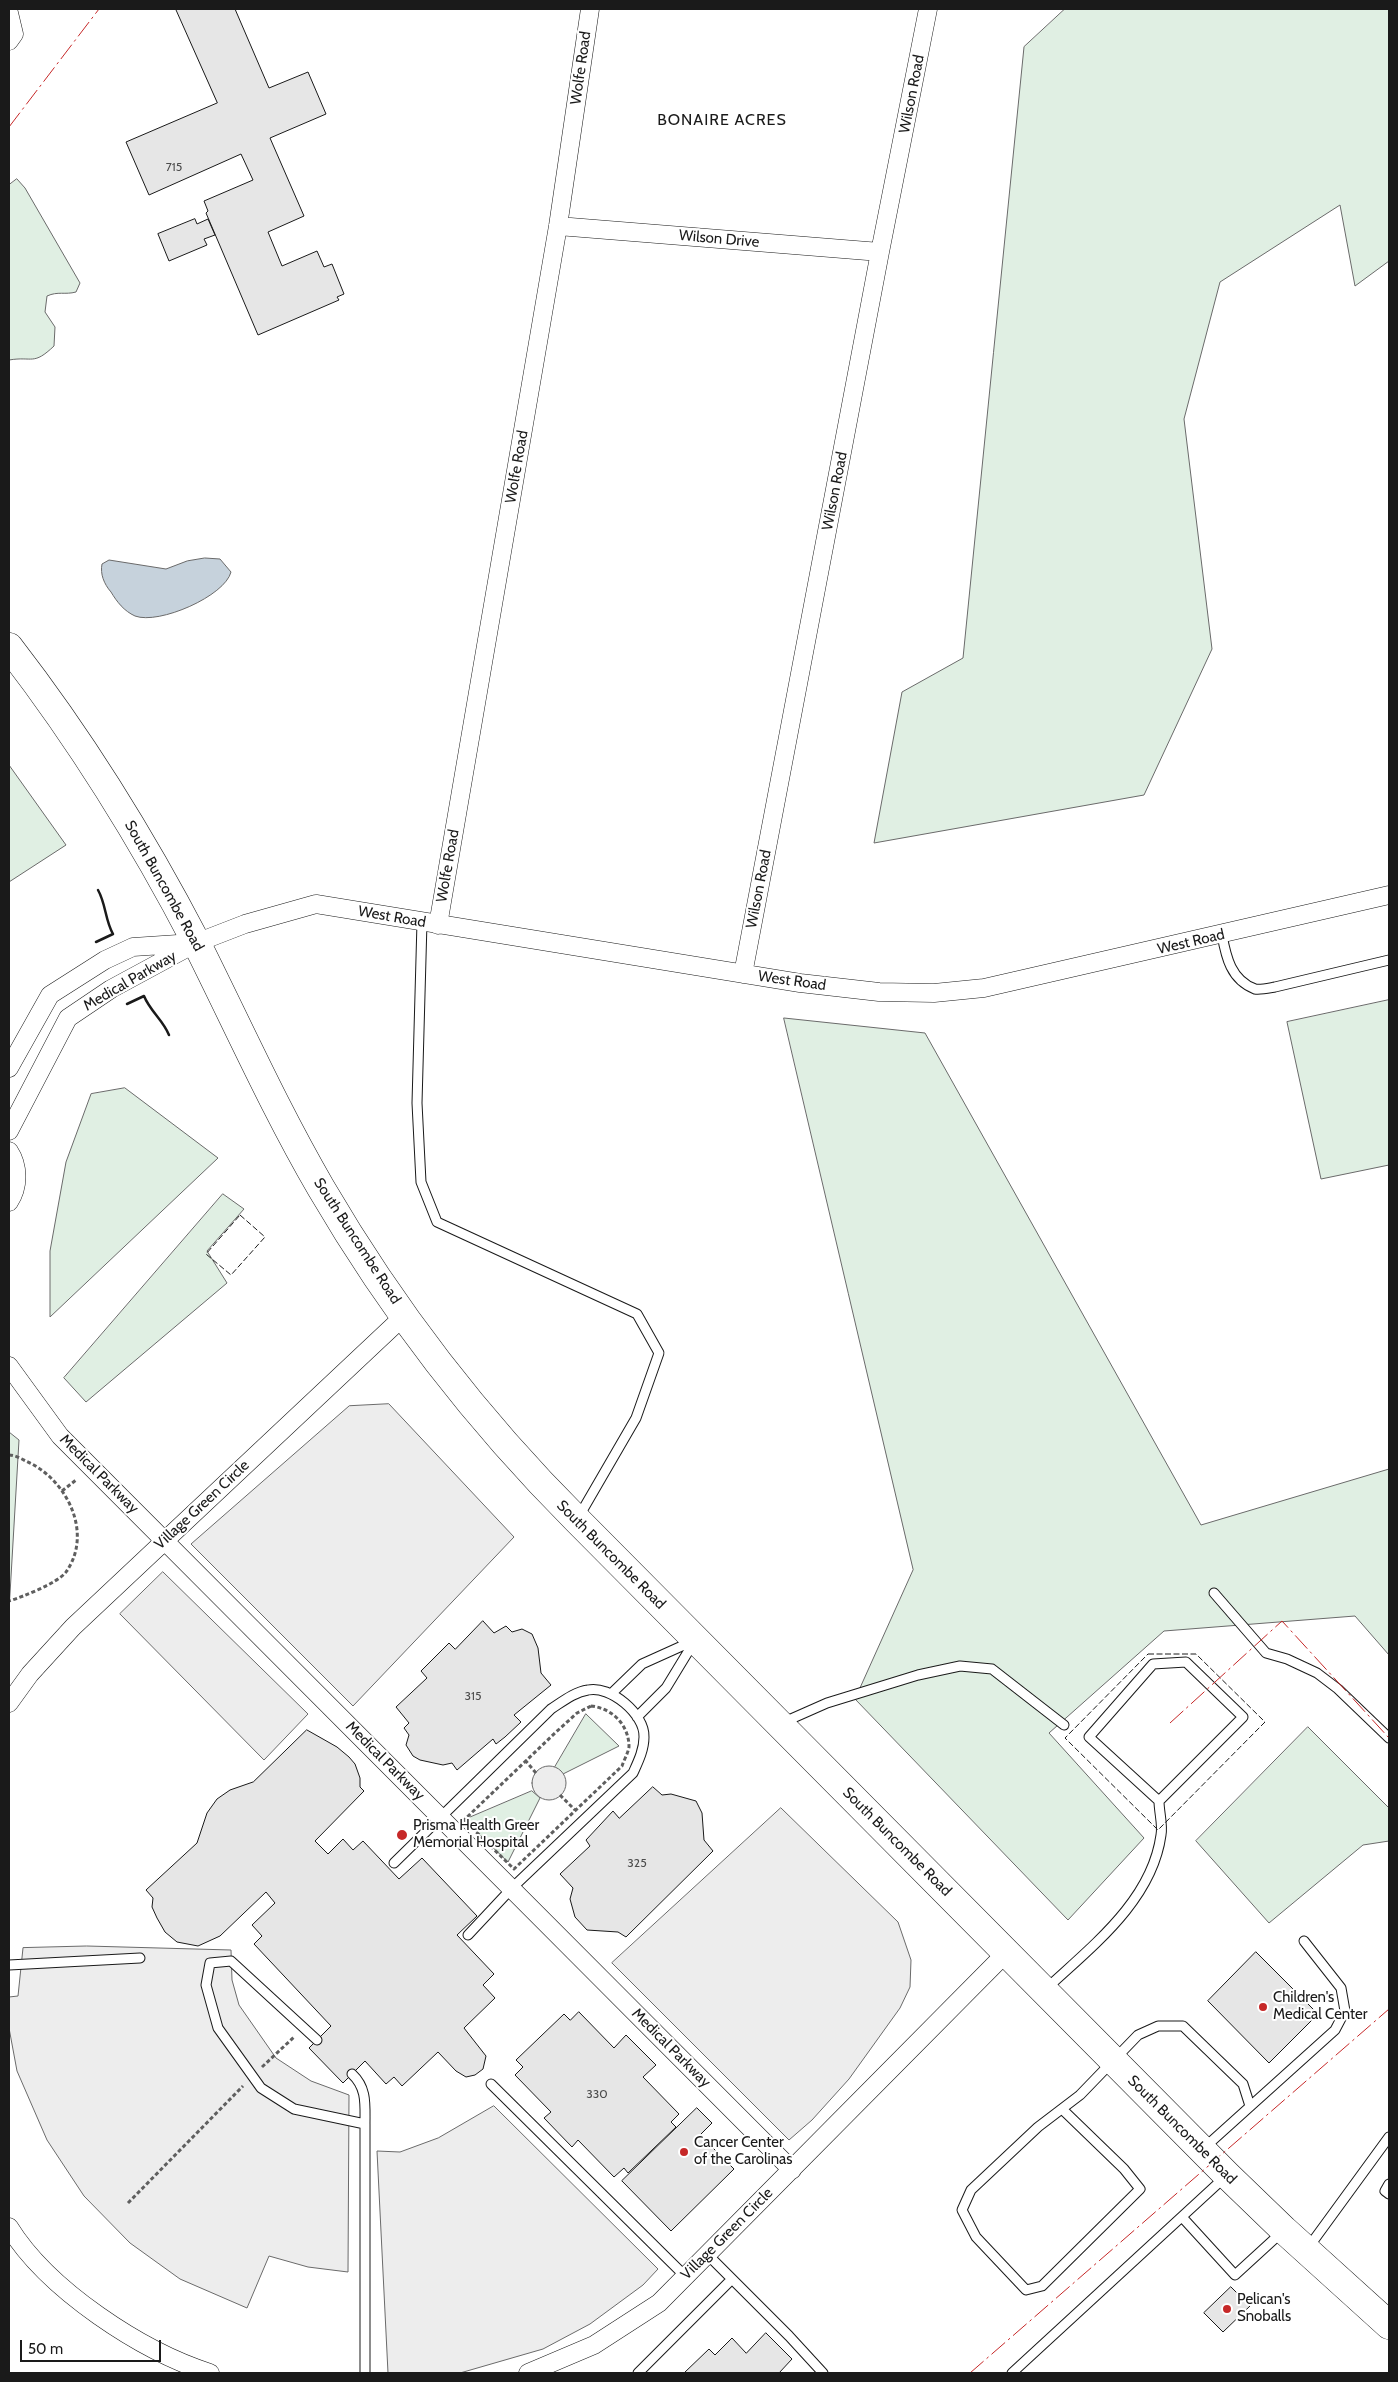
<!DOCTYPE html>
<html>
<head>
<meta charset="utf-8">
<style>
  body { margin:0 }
  #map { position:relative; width:1398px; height:2382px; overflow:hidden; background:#fff; font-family:Cabin,sans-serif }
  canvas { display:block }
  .frame { position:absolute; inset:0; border:10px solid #1a1a1a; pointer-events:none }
  .scale { position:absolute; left:20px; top:2340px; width:141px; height:22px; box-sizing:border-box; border:2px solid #1a1a1a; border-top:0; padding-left:6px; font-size:15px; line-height:18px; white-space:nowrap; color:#1a1a1a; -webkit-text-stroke:4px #fff; paint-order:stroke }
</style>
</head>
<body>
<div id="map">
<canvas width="1398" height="2382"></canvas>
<div class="frame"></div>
<div class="scale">50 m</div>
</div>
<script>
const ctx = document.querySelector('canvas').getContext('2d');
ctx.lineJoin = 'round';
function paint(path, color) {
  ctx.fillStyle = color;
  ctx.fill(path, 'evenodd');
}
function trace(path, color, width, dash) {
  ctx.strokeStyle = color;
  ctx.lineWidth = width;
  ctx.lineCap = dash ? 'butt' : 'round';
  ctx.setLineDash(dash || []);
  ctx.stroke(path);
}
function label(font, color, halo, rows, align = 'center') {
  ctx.font = font + ' Cabin,sans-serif';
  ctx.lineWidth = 4;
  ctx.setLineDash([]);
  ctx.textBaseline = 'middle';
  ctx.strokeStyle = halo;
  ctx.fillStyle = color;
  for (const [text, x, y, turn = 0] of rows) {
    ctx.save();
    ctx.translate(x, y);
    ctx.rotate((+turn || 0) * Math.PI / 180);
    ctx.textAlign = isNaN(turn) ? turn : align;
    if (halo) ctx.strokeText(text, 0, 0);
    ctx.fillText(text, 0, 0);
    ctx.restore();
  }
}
const green = new Path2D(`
  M1065,9H1389V261L1355,286L1340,205L1220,282L1184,419L1212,649L1144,795L874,843L902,692L963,658L1024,47Z
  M17,179L25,188L80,283L76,292C65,295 58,291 47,296L45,312L55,327L54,346C33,366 33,356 9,360V185Z
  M9,765L66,845L9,882Z
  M1389,1000V1165L1321,1179L1287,1022Z
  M784,1018L925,1033L1201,1525L1389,1469V1655L1355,1616L1164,1631L1049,1733L1144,1838L1068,1920L855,1699L913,1570Z
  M125,1088L218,1158L50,1317V1251L66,1162L91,1094Z
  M223,1194L244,1209L207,1251L227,1283L86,1402L64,1378Z
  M9,1432L19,1440L9,1611Z
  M586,1714L619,1746L563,1774L555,1767Z
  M1308,1727L1389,1808V1841L1363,1845L1269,1923L1196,1841Z
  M532,1791L540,1798L508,1862L464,1820Z`);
paint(green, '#e0efe3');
trace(green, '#6a6a6a', 1);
const parking = new Path2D(`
  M389,1404L514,1537L353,1706L191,1544L349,1406Z
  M163,1572L308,1714L264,1760L120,1614Z
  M532 1783a17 17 0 1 1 34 0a17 17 0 1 1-34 0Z
  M781,1808L898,1922L911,1960L910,1987L900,2008L849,2079L812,2120L789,2140L612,1963Z
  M87,1946L231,1950L232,1980L239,2005L276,2058L311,2081L349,2095L348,2272L308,2267L269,2256L247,2308L180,2279L130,2243L84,2196L47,2140L17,2071L9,2028V1997L18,1996L23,1948Z
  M494,2106L658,2269L643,2285L590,2324L543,2349L460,2373H388L377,2151L400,2152L438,2138Z`);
paint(parking, '#ededed');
trace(parking, '#6a6a6a', 1);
const water = new Path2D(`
  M205,558L220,559L231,572C225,596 159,625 135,616C124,611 117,602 111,592C104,584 100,574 102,564L109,560L166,569L187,561Z`);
paint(water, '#c6d2dc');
trace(water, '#6a6a6a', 1);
const building = new Path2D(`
  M176,9H235L269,88L308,72L326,114L270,138L304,216L268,232L282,266L317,251L324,267L332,264L344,294L337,297L339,300L258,335L206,213L208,211L204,201L253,180L241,154L149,195L126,142L217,103Z
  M195,219L197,224L208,219L215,235L204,239L207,245L169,261L158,234Z
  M483,1621L494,1633L506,1626L512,1632L522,1629L532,1634L538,1648L541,1673L551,1685L514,1715L521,1722L505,1737L496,1744L493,1739L457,1770L452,1763L443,1765L420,1760L413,1756L406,1745L409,1735L404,1728L409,1723L396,1707L427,1678L421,1671L449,1643L455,1649Z
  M307,1730L337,1747L349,1757L355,1764L360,1778V1787L364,1791L315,1841L328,1854L343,1839L353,1850L363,1841L399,1879L422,1858L477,1916L457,1935L494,1974L483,1985L495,1998L464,2028L486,2056L483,2069L475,2075L466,2077L456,2071L438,2052L402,2086L394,2077L386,2084L365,2061L343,2083L309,2048L331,2026L254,1944L262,1936L252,1925L275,1903L266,1892L220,1936L198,1946L177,1942L165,1932L157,1918L152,1907L153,1898L146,1890L197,1843L207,1813L217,1799L230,1790L253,1782Z
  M653,1787L662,1795L671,1794L696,1801L702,1813L704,1840L713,1851L626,1937L618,1932L587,1930L575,1917L570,1899L573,1888L560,1874L590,1846L586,1840L613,1811L619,1818Z
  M1256,1952L1318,2014L1269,2063L1208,2001Z
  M579,2012L614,2048L626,2035L656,2065L643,2077L679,2114L671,2122L676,2127L628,2173L624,2168L614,2177L578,2140L572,2147L544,2118L551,2112L515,2075L523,2067L516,2060L564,2014L570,2020Z
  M697,2108L712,2123L700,2135L734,2169L671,2231L622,2181Z
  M1231,2287L1250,2306L1223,2332L1204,2313Z
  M766,2333L792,2359L779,2373H684L709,2349L715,2355L732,2338L746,2353Z`);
paint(building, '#e6e6e6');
trace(building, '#1a1a1a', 1);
const service = new Path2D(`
  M422,922L417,1103L421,1182L437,1222L637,1314L659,1353L636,1418L578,1518
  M1222,935C1226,957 1231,980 1255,989C1260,990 1269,988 1275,987L1389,960
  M1214,1593L1266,1653L1287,1659L1317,1673L1338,1689L1389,1738
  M611,1694L642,1664L693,1641
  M637,1717L666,1688L694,1642
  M784,1722L827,1703L918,1675L960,1666L992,1669L1064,1725
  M394,1863L551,1709C562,1702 574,1692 588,1690C610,1685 645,1714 644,1737C644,1750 638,1762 633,1773L512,1888L468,1935
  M9,1965L140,1958
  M1046,1989C1091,1947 1152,1901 1161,1835C1163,1825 1159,1812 1159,1801L1243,1717L1186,1662L1153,1664L1089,1737L1159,1801
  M317,2040L231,1961L210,1963L206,1985L218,2028L261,2088L294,2109L365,2124C365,2104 367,2088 352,2074
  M491,2084L685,2276
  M1062,2109L1124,2169L1140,2189L1042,2286L1026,2290L976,2237L962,2210L971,2190L1038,2127L1080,2095L1138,2035L1158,2026H1183L1243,2084L1250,2106
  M365,2124V2373
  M1204,2148L1335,2030L1345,2011L1341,1988L1304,1941
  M1389,2184L1385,2191L1389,2194
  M1182,2217L1235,2275L1282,2232
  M1308,2248L1389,2137
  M707,2254L789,2336L823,2373
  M638,2373L732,2279
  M1012,2373L1225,2177`);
const minor = new Path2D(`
  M9,13L14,34L9,41
  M558,226L880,252
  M438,925L558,226L590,9
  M743,974L880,252L928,9
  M9,1068L50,995L105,960L133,947L193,943
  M9,1131L68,1018L111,989L196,943L245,924L316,904L800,983L879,992L934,993L984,988L1389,895
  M9,1151C19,1166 19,1187 9,1202
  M9,1366L60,1436L792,2170
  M9,1703L30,1674L73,1627L405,1315
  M9,2227C48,2290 141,2351 210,2373
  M528,2373L594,2345L659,2303L1006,1953`);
const primary = new Path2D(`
  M9,647C81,740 143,840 197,944C238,1026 275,1109 321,1188C391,1308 478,1421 577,1520L1227,2175L1284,2230L1389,2325`);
trace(service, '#1a1a1a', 11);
trace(minor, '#1a1a1a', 19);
trace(primary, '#1a1a1a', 29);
trace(new Path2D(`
  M9,1455C16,1455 23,1460 30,1463C68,1482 93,1534 66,1572C58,1583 22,1597 9,1601
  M62,1491L76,1480
  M591,1706C611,1708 629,1724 629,1747C628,1753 624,1760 622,1766L514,1869L464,1820L555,1733L577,1713Z
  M525,1760L536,1773
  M560,1795L575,1810
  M262,2067L294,2037
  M128,2203L243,2086`), '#5f5f5f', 3, [4, 2.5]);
trace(service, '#fff', 9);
trace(minor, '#fff', 18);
trace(primary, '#fff', 28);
trace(new Path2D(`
  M240,1215L265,1237L231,1275L206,1254Z
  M1148,1654H1196L1265,1722L1158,1830L1065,1738Z`), '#1a1a1a', 1, [6, 2.5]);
trace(new Path2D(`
  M96,942L113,934C105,920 106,904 98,890
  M127,1004L144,996C150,1011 163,1020 169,1035`), '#1a1a1a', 2.5);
trace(new Path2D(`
  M9,127L99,9
  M1170,1723L1282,1621L1389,1738
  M970,2373L1389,2009`), '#c62828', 1, [18, 4, 2.5, 4]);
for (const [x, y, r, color] of [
  [402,1835,6,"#c62828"],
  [1263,2007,5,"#c62828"],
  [684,2152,5,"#c62828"],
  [1227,2309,5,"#c62828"]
]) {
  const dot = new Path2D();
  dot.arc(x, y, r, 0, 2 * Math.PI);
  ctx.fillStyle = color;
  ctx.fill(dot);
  trace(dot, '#fff', 2);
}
label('12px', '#4d4d4d', null, [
  ["715",174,167],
  ["315",473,1696],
  ["325",637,1863],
  ["330",597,2094]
]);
label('15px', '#1a1a1a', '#fff', [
  ["Wolfe Road",581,68,-82],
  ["Wilson Road",912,94,-79],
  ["Wilson Drive",719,239,5],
  ["Wolfe Road",517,467,-80],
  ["Wilson Road",835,491,-79],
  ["Wolfe Road",448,866,-80],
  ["South Buncombe Road",164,886,61],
  ["Wilson Road",759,889,-79],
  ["West Road",392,917,10],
  ["West Road",1191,942,-13],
  ["Medical Parkway",130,981,-30],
  ["West Road",792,981,8],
  ["South Buncombe Road",357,1241,57],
  ["Medical Parkway",99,1474,45],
  ["Village Green Circle",202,1505,-43],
  ["South Buncombe Road",611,1555,45],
  ["Medical Parkway",385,1761,45],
  ["South Buncombe Road",897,1842,45],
  ["Medical Parkway",671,2048,45],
  ["South Buncombe Road",1182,2130,45],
  ["Village Green Circle",727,2234,-45]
]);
label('15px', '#1a1a1a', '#fff', [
  ["Prisma Health Greer",413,1826],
  ["Memorial Hospital",413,1843],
  ["Children's",1273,1998],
  ["Medical Center",1273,2015],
  ["Cancer Center",694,2143],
  ["of the Carolinas",694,2160],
  ["Pelican's",1237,2300],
  ["Snoballs",1237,2317]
], 'left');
ctx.letterSpacing = '1px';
label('16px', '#1a1a1a', '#fff', [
  ["BONAIRE ACRES",722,120]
]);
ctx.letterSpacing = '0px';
</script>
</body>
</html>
